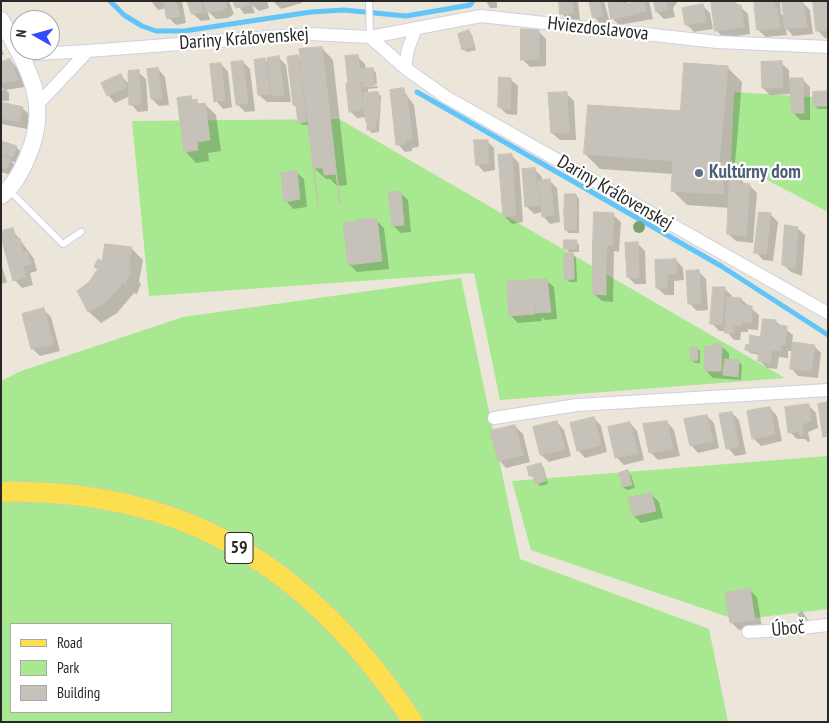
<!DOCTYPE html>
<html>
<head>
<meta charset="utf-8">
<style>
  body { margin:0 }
  #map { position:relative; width:829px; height:723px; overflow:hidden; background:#ece5d9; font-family:"PT Sans Narrow",sans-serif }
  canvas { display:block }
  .frame { position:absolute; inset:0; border:2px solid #282828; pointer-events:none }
  .legend { position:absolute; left:10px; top:623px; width:162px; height:90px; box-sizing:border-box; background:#fff; border:1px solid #a9a9a9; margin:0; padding:6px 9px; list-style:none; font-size:15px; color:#282828 }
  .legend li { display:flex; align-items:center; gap:10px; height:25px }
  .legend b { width:25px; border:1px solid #a9a9a9 }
  .north { position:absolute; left:10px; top:10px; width:50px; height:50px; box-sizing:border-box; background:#fff; border:1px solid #a9a9a9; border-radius:50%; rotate:277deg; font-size:14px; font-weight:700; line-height:20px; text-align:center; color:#282828 }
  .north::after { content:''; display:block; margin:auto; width:18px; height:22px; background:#334aff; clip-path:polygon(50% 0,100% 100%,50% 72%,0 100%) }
</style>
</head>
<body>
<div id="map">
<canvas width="829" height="723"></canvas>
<div class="frame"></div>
<ul class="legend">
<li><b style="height:6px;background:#fbdf4f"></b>Road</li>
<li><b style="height:14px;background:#a8e890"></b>Park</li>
<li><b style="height:14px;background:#c7c2b9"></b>Building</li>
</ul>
<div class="north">N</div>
</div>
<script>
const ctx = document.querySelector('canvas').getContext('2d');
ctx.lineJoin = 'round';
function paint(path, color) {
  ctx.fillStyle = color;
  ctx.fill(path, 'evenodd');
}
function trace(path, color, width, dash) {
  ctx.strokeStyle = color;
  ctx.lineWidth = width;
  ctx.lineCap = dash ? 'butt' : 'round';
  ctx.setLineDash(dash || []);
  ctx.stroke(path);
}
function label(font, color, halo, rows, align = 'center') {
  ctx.font = font + ' "PT Sans Narrow",sans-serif';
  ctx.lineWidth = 4.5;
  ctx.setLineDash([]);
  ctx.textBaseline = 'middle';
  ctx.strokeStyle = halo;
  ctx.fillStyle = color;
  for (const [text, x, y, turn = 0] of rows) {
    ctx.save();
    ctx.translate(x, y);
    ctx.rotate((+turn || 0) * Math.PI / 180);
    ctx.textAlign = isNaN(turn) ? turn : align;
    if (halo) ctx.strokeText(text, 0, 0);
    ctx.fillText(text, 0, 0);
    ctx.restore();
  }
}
paint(new Path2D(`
  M734,92L828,98V212L731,161Z
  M339,119L785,378L500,400L474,273L149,296L132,121Z
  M461,278L520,559L709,629L728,722H1V381L21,371L183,317ZM11,624H171V712H11Z
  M828,456V609L737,620L531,550L512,481Z`), '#a8e890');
paint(new Path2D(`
  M182,1L186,23L176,25L169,18L166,8L158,10L151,1Z
  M189,1H229L234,14L228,18L216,19L207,10L210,20L201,21L193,14Z
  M235,1H267L269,8L259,11L252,5L255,13L244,14Z
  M273,1H302V3L281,9Z
  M486,1H497V8H490Z
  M561,1H578L580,20L569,21L562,14Z
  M591,1H604L610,23L602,25L594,17Z
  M609,1H627L628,5L633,3V1H649L653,19L619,25L612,18Z
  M655,1H678L673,8L675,17L664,19L657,12Z
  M755,1H780L781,14L785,17L783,1H801L810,10L813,34L793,36L786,28L787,35L766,37L758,30Z
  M828,1V38H825L817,30Z
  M735,2L748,14L750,34L724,38L716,30Z
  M702,5L710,13L713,29L694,32L686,24Z
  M538,31L546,39V66L530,67L522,59Z
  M469,32L472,35L476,50L467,52L463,49Z
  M1,47L4,55H1Z
  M322,48L333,60L347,185L337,186L330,179H326L314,168L309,125H303L299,122L297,108L294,105L298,57L301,60Z
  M357,56L365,64L366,70L373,69L376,73L377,84L367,85V87L377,86L378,88L368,89V94L378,93L381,96L379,132L372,133L368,129L367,117L357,118L350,111L347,57Z
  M279,58L286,65L291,102H267L259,95L255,61L265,60L269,63Z
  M10,60L17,68L25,87L6,90L9,93V101H1V90H4L1,87V64Z
  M243,62L250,69L255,111L245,112L237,104Z
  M781,63L789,70V80L802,79L810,87V120H800L793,112L792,94L770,95L763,88Z
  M221,64L228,72L232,107L223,109L216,101Z
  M727,67L742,82L734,175H738L745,185H749L757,193L753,243L736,241L728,234L730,208L687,205L672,190L673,174L600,169L585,154L682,112Z
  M158,69L165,77L169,105L159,106L152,99Z
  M138,72L146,79L148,111L138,112L131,104L130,96L115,103L108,95L121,76L130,85Z
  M510,79L518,86L517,115L507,114L499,107Z
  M403,90L414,105L419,144L418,147L412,148V151L405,152L398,144Z
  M566,93L574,101L576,140H560L552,133Z
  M828,93V109H818L815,106Z
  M191,98L201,105L205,104L216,115L221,151L208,153L209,161L196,163L185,151Z
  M1,104L22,108L30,115L27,129L1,124Z
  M487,141L494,148L495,170L484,172L477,164Z
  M1,142L16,147L23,154L20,164L11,161L17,167L14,176L1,172Z
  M511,155L519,163L523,222L512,224L504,216Z
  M534,169L542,177V181H550L557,188L560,222L550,224L543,216V212L534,214L526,206Z
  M296,172L304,179L307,207L293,209L286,201Z
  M400,193L408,200L411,232L401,233L393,226Z
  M576,195L579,199V233H569L566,230Z
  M613,215L621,222L619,252L614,251L613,302L602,301L594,294Z
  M771,215L778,222L773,261L763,260L756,252Z
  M376,220L384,228L389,269L357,272L349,264Z
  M797,228L805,235L802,276L791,272L783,264Z
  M12,229L34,259L37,271L30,273L33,285L22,288L15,280Z
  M576,241L579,245V252H569L565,248Z
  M638,244L645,251L646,284H635L628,277Z
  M131,248L143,260L139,282L141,284L137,294L134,293L117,313L101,323L89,312L79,292L89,284L103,262Z
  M573,254L576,258L577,282H570L566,279Z
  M676,260L683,268L684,280L674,281V295H665L657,288Z
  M1,264L7,282L1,284Z
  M699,272L706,279L708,310L697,311L689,303Z
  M546,280L554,287L557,319L545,320L541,317L542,321L518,323L510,315L509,283Z
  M724,288L732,296L731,299H741L759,315L758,330L748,329V332H741L740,340H734L726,331H719L712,323Z
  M44,310L51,317L60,351L40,356L32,348Z
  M775,321L793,335L792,343L814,346L821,353L818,378L798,376L791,368L793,351H788V358L779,357L777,369L767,368L760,361V355L750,353L747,350L760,338L762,341Z
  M721,346L729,353V361H738L742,365L741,380L713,378L705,370L706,347Z
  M696,348L700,351V363H695L692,360Z
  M808,405L816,413L818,428L808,432L810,441L808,442L805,439H797L790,432Z
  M770,408L777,416L782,441L761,446L753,438Z
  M732,413L739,420L746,454L735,456L728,448Z
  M707,416L714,423L719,448L698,453L691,445Z
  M594,418L601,426L607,452L585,458L578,450Z
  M557,422L564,430L571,456L549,462L541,455Z
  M667,422L674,430L680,456L658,460L650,452Z
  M630,423L637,431L644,460L624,465L616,457Z
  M515,426L523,434L530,462L506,468L499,460Z
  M541,465L544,468L548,484L540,486L535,478L530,476Z
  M628,472L631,475L635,488L627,490L623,487L620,474Z
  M651,494L659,502L663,518L641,523L634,516Z
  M749,589L757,597L762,627L739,630L732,623Z
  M802,611L808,620L803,622L797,614Z`), '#0003');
trace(new Path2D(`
  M110,1L124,15L142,26L156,31H184L311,12L344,10L406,16L470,5L473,1
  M417,92L721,266L828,335`), '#62c5f8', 5);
const building = new Path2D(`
  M164,1H176L180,16L167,19Z
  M187,1H200L204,12L192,14Z
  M203,1H225L227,7L220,11L207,12Z
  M233,1H247L249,5L236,8Z
  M559,1H572L573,13L560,14Z
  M589,1H599L603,16L593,18Z
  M608,1H622V4L631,3L634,14L611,19Z
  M631,1H644L646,11L634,14Z
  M654,1H666L668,10L656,12Z
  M711,1H735L736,6L741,5L744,27L715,31Z
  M754,1H774L775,8H777L780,28L757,30Z
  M782,1L803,2L807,27L785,29Z
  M813,1H828V30L816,31Z
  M703,4L706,22L685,25L682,8Z
  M521,29L539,30V59L521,60Z
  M469,30L474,46L462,50L458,34Z
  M322,47L340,203L336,174L324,175L323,168H314L318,205L299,49Z
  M298,55L301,78L290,79L287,57Z
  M358,55L361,82L348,83L345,56Z
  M279,56L284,95L272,96L267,58Z
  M265,58L270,94L258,95L254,60Z
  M10,59L18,80L1,83V62Z
  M243,61L248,103L236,105L231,62Z
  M782,61L783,87L762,88L761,62Z
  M221,63L225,100L214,102L210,64Z
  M684,63L728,66L719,163H724L723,194L671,191L673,161H677Z
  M158,68L162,98L151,99L147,69Z
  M373,68L375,85L363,87L360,69Z
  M139,70L141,104L129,105L128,71Z
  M121,74L127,87L107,96L101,83Z
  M499,77L511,78L510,109L498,107Z
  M301,78L304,104L293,105L290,79Z
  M790,78H803L804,113H792Z
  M360,82L363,110L349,112L346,84Z
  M404,88L405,97L407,96L412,136L411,140L405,141V144L396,145L390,90Z
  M828,91V106H813V92Z
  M378,92L380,106L364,108L363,93Z
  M567,92L569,133H551L548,93Z
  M191,96L192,100L197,99V104L205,103L210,140L197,142L198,150L184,152L177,98Z
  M1,102L23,107L19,122L1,118Z
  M304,104L306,122L298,123L296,105Z
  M588,105L681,111L677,161L584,154Z
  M380,106V110L364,112V108Z
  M378,110V120L366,122L364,112Z
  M375,121L376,129L367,130V122Z
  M474,140H488V163L476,165Z
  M1,141L17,146L13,157L1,154Z
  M512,154L514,190L501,191L498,155Z
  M1,156L11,159L6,169L1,168Z
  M535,168L539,205L525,207L522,169Z
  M297,171L300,199L284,202L281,173Z
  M730,173L739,174L738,183L750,184L749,195L729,194Z
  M550,179L554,215L542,217L538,181Z
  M514,190L516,215L503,217L501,191Z
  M401,191L404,225L392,226L388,193Z
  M565,194H576L577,212H564Z
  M729,194L749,195L746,236L727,234Z
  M564,212H577L576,230H565Z
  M594,212L614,213L612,245L593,244Z
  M759,212L771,213L766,254L754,253Z
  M359,219H377L382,261L365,263Z
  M360,221L365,263L348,265L343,223Z
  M785,225L798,227L795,269L782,265Z
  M13,228L16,239L20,238L23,252L27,251L31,264L23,266L26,277L13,281L1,237V231Z
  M564,240H577L576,249H564Z
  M638,242L639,278L627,277L625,243Z
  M105,244L132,247L128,270L131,271L125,284L123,282L106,302L88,312L77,291L88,283L98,269L94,267L98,259L102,261Z
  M593,244H607L606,266H593Z
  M573,253L574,268H564V254Z
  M676,259L677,273L667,274V288H656L655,260Z
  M593,266H606V295L593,294Z
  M564,268H574V279L565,280Z
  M699,270L701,303L688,304L686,271Z
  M547,279L551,312L536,313L532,280Z
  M532,280L535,314L509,316L507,282Z
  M713,287H725L722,325L710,324Z
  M727,297L741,298V305L752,306L751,323L741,322V326L734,325L733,333H725Z
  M44,308L53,344L31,349L22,314Z
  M763,319L776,320L775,325L787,326L785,344H781V351L772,350L770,363L758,361Z
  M750,335L760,337L758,352L745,350L746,344L749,345Z
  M793,342L815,345L811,371L790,369Z
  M714,344H722L721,371H704L705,346L714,347Z
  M690,347H697L698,360L691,361Z
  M725,359L739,360L738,377L723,375Z
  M828,402V436L823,437L818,404Z
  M809,404L811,421L802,424L803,434L799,435V431L788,433L785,407Z
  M770,407L775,434L752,439L747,411Z
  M732,412L739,447L726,449L719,414Z
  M707,415L713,441L690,446L684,419Z
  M594,417L601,445L577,451L570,423Z
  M557,421L565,449L540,455L533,427Z
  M667,421L673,449L649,453L643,424Z
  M630,422L638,453L615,458L608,427Z
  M515,425L523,455L498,461L490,431Z
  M541,463L546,481L535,484L533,475L529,476L527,467Z
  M628,470L632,485L622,487L619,473Z
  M651,493L656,511L633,516L628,498Z
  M750,588L755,620L730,623L725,593Z`);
paint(building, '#c7c2b9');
trace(building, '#c7c1b2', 1);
const service = new Path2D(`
  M369,1L370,37
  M9,190L63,244L81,232`);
const minor = new Path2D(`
  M370,37L405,68L446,97L828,313
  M20,55L88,51
  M405,68L408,49L416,28
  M38,104L88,51L310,34L370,37L481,16L717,42L828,47
  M494,418L577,405L828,390
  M748,632L784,630L828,625`);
const tertiary = new Path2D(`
  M1,20C28,68 52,103 27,158C21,172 14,186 1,196`);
const primary = new Path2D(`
  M1,492C187,488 312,569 413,722`);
trace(service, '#ced0e3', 8);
trace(minor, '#ced0e3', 14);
trace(tertiary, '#ced0e3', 18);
trace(primary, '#c7c7c7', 21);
trace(service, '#fff', 6);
trace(minor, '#fff', 12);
trace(tertiary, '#fff', 16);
trace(primary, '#fbdf4f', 20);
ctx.fillStyle = '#7ca16d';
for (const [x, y] of [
  [639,227]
]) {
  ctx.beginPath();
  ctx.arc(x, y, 6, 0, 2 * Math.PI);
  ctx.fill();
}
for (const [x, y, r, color] of [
  [699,173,5,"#5c6f8a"]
]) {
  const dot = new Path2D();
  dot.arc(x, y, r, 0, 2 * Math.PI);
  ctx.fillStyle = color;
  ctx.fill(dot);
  trace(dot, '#fff', 2);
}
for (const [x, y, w] of [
  [239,548,28]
]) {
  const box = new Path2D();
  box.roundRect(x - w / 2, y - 15.5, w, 31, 4);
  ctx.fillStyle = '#fff';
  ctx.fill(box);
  trace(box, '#282828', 1);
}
label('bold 18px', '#282828', null, [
  ["59",239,548]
]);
label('19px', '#282828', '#fff', [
  ["Hviezdoslavova",598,29,6],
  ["Dariny Kráľovenskej",244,39,-4],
  ["Dariny Kráľovenskej",615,193,30],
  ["Úboč",788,629,-5]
]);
label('bold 19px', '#4e5e75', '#fff', [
  ["Kultúrny dom",709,173]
], 'left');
</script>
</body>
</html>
